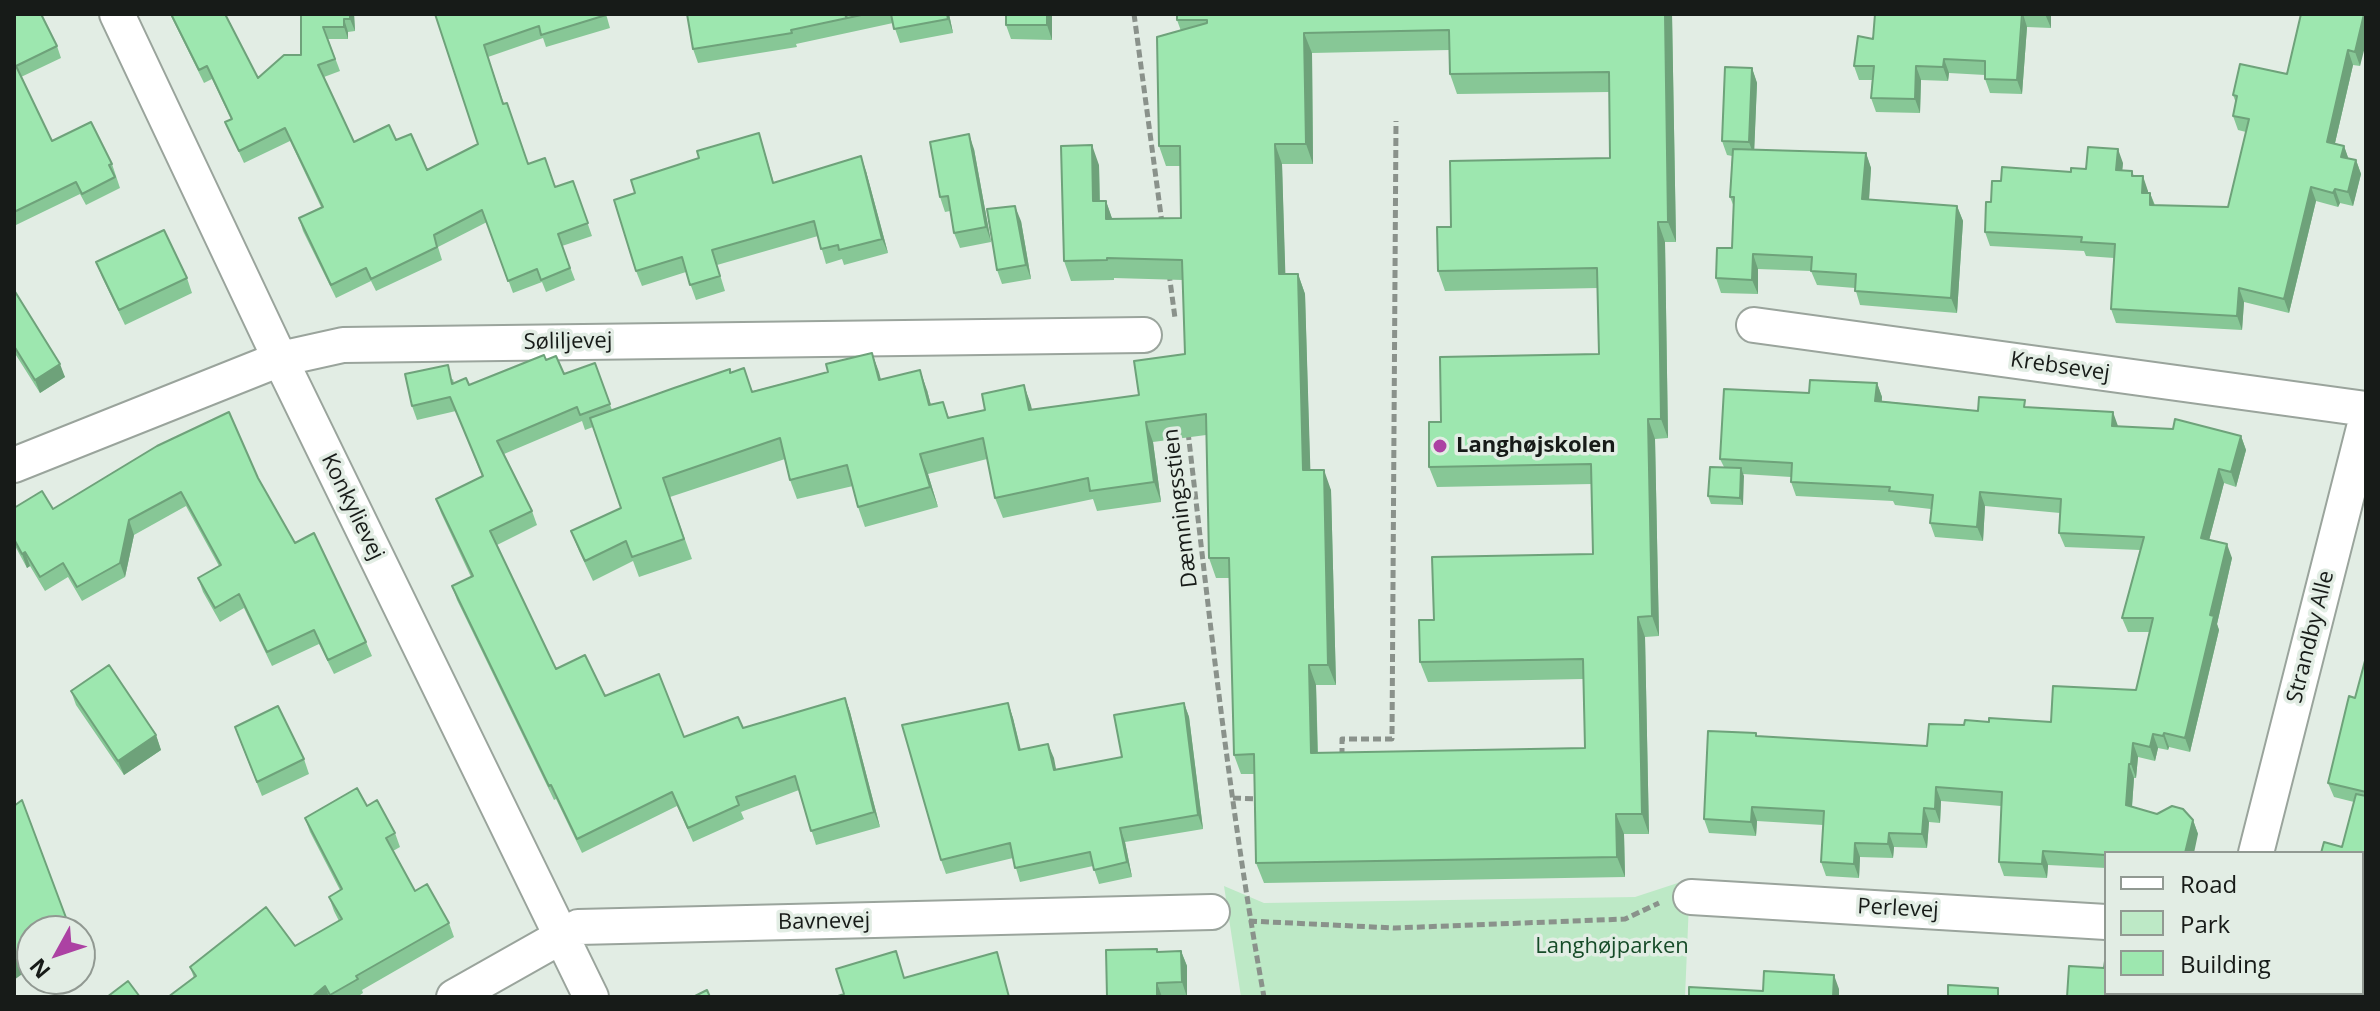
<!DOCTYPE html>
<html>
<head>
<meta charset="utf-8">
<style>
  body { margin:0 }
  #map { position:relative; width:2380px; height:1011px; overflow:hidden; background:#e2ede4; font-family:"Open Sans",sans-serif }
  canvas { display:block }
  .frame { position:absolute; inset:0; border:16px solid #171b18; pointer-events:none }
  .legend { position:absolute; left:2104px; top:851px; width:260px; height:144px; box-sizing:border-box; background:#e2ede4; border:2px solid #919992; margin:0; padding:10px 14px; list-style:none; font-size:24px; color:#171b18 }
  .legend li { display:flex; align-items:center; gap:16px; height:40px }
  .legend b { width:40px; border:2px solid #919992 }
  .north { position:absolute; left:16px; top:915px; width:80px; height:80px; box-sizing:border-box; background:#e2ede4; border:2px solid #919992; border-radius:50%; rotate:230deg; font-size:22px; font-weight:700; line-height:32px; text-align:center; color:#171b18 }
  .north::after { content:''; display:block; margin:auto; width:28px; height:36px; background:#ac42a3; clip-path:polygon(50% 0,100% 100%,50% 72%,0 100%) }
</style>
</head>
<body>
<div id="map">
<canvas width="2380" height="1011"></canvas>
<div class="frame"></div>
<ul class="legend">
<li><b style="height:10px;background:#fff"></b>Road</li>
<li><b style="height:22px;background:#bde9c6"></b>Park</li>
<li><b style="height:22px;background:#9de7af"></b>Building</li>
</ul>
<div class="north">N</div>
</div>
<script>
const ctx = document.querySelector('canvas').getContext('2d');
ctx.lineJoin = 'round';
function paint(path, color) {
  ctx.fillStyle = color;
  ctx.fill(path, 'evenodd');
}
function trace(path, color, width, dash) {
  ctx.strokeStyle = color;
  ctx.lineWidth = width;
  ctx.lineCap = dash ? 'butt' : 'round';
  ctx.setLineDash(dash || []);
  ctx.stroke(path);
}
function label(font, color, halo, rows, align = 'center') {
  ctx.font = font + ' "Open Sans",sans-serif';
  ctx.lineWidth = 7;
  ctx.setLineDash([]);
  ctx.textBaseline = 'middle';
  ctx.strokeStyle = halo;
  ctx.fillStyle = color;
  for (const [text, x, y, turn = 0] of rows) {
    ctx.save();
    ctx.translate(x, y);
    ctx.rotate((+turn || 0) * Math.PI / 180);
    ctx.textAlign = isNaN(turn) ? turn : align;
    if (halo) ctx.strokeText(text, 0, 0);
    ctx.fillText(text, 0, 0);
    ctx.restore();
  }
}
paint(new Path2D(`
  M1690,879L1685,997H1241L1224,886L1264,903L1635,897Z`), '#bde9c6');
const minor = new Path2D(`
  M117,14L280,359L591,997
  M1754,325L2366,409
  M14,465L280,359L343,345L1144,335
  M2256,853L2366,420
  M1691,897L2106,922
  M2362,960L2366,961
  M454,997L578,927L1212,912
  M2221,997L2222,993`);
trace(minor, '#9aa49c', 38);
trace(new Path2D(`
  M1134,14L1162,223
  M1169,273L1175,318
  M1188,432C1210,620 1230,810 1264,997
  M1342,756V739H1392L1396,121
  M1233,798L1258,799
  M1249,921L1395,928L1625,919L1659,903`), '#8a928b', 5, [8, 4]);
trace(minor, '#fff', 34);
paint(new Path2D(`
  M14,14L57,46L61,58L21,77L52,141L112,164L120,188L86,205L80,194L16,225L14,220Z
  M170,14H225L258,78L301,55V14H354L355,31L348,32V39H328L340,71L324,77L354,142L396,140L427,170L478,144L435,14H606L610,28L546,47L543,38L488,57L504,104L528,164L555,187L573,181L592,236L562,246L575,280L546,292L542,282L513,293L487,222L438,247L442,260L376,291L371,281L336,298L303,231L299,218L321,207L290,141L244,163L225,122L231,119L212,79L204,83Z
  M687,14H949L953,33L900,43L893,23L796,44L797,47L698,63L693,49Z
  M1006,14H1067V15H1052V40L1011,39L1006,25Z
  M1672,14L1676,242H1665L1668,438L1655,439L1659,636L1645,637L1649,834H1624L1625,877L1264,883L1256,863L1254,774H1241L1234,755L1230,578H1216L1209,558L1206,435L1153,442L1161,502L1097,511L1093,499L1003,518L995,498L987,459L928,474L938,507L865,527L858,507L853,486L797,499L790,480L785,459L670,497L692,559L639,577L633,561L593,581L579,551L571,531L621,508L593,427L585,430L582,421L504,454L532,511L537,525L497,545L556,669L684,737L743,728L845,698L850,712L880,827L816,845L799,790L741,812L744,819L693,842L677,806L582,853L556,799L554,800L457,600L452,586L471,577L441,513L436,499L482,476L456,411L417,420L412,406L453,379L454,383L469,385L546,360L564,374L595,363L612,410L731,373L753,391L828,372L872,353L881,380L927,390L931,405L943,402L949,418L985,410L1024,385L1032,410L1139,395L1185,354L1183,280L1114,278V280L1071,281L1064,261L1099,165L1100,201H1106L1112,219L1181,218L1180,166H1166L1159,146L1181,31L1177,20ZM1449,50L1450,74L1457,94L1609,92L1610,158L1451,227L1438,271L1445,291L1598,288L1599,354L1441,422L1429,467L1437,487L1592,484L1593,554L1434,620L1420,662L1428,682L1583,679L1585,748L1318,753L1316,685H1336L1331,490L1310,470L1305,294L1298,274H1285L1282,164H1313L1312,53Z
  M1875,14H2051V28L2027,27L2022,94L1990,93L1985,79V75L1949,73L1948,81L1921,80L1920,113L1876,112L1871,98L1872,80H1859L1854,66L1873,39Z
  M2143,14H2179V16Z
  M2366,14L2360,66L2353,65L2335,143L2344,146L2348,158L2356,160L2361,174L2353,206L2340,203L2338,207L2316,201L2289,313L2244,302L2242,330L2116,323L2111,309L2114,258L2086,256L2084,251L1990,246L1985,232L1991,202L2001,181L2071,172L2123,163L2122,170L2132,171L2134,176L2148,191V193H2150L2155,205L2228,207L2246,132L2238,130L2233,116L2236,103L2233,95L2287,74Z
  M1752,68L1757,83L1754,150L1866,153L1871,168L1869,200L1957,206L1963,221L1957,313L1860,305L1855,288L1817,285L1811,271L1758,269V294L1721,293L1716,278L1732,248L1734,207L1730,197L1732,156L1727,155L1722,141Z
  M759,133L774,183L866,171L888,253L844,265L842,259L826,264L818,236L717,265L725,291L696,300L686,272L642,286L636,271L699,158Z
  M974,149L991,242L960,248L954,233L950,211L945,212L940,197Z
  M1021,221L1031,279L1002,284L997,270Z
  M96,262L187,278L192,293L125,325L102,277Z
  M14,290L65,377L40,393L14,352Z
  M1877,383L1882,397V401L1978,411L2028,408L2118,426L2241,436L2246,450L2236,487L2224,483L2209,540L2232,558L2217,624L2219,630L2190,752L2169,747L2168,750L2158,748L2155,761L2138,757L2136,778H2134L2132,807L2157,814L2193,820L2198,834L2106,853V868L2048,865L2047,878L2004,876L1999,862L2001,806L1941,801L1940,823L1929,822L1927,848L1894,847L1893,858L1860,857L1859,878L1826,876L1821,862L1823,825L1757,821L1756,836L1709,833L1704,819L1757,736L1927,746L1964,725L1989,722H2051L2136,690L2150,632H2128L2122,618L2140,550L2065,547L2059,533L2060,513L1985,506L1983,541L1935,537L1930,523L1931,509L1895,505L1893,501L1796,496L1791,482V477L1743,474V505L1711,504L1708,496L1724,467L1720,459L1809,393Z
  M258,478L295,543L366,642L372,656L334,674L319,644L272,666L244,608L220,622L203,592L198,578L219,566L186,506L134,535L125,577L82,601L68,577L45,591L30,566L27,568L14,544V508L53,509Z
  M2366,657V904L2362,903V853L2342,847L2354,802L2334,797L2328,783L2355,698Z
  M71,691L156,735L161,750L124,775L76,705Z
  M1008,703L1013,718L1021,750L1048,744L1056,770L1122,757L1184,703L1189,717L1203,829L1125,842L1132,877L1099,884L1093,866L1020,882L1013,858L946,874L941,860Z
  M240,741L304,759L309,774L262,796Z
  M367,806L395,833L400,847L393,851L415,891L449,923L454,937L362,990L363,993L357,997H168L194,978L190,967L295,946L339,921L334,911L329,897L340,890L310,832L305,818Z
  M1157,949L1158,952L1181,951L1187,966V997H1107Z`), '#87c796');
paint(new Path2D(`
  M350,14H354L355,31L350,19Z
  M947,14H949L953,33L948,19Z
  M1047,14H1052V40L1047,25Z
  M1665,14H1672L1676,242L1668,222Z
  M2023,14L2027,27L2022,94L2017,80Z
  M2045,14H2051V28Z
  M2364,14H2366V43L2360,66L2355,52Z
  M344,19L348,32V39L344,27Z
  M1304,33L1312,53L1313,164L1306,144Z
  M2348,50L2353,65L2332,156L2327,142Z
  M1944,59L1949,73L1948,81L1943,67Z
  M1916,66L1921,80L1920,113L1915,99Z
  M1752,68L1757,83L1754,156L1749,142Z
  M969,134L974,149L991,242L986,227Z
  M1275,144L1282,164L1286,294L1279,274Z
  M1092,145L1099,165L1100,221L1093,201Z
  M2344,146L2349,160L2341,157Z
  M2118,149L2123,163L2121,184L2116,170Z
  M1866,153L1871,168L1868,214L1862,199Z
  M861,156L866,171L888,253L882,239Z
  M2356,160L2361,174L2353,206L2348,192Z
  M2143,176L2148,191V207L2142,193Z
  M2311,187L2316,201L2289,313L2284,299Z
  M2335,189L2340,203L2338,207L2333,193Z
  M2150,193L2155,207L2150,205Z
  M1106,201L1113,221L1106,219Z
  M1015,206L1021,221L1031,279L1026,265Z
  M1957,206L1963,221L1957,313L1951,298Z
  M1658,222L1665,242L1668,438L1661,419Z
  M1753,254L1758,269V294L1752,280Z
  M1298,274L1305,294L1311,490L1303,470Z
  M2239,288L2244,302L2242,330L2237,316Z
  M872,353L879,372L886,400L879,380Z
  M60,364L65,377L40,393L35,380Z
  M920,370L927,390L936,425L929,405Z
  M1877,383L1882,397L1880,415L1875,401Z
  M1024,385L1031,405L1036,430L1029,410Z
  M2113,412L2118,426H2112Z
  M1648,419L1655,439L1659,636L1652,616Z
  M1146,422L1153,442L1161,502L1154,482Z
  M2241,436L2246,450L2236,487L2231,472Z
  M920,454L928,474L938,507L930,487Z
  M1741,468L1744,476L1743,505L1740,498Z
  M2219,469L2224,483L2206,552L2201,538Z
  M1324,470L1331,490L1336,685L1328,665Z
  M1980,492L1985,506L1983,541L1977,527Z
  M129,520L134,535L125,577L120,563Z
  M2227,544L2232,558L2217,624L2219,630L2190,752L2185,738L2210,615Z
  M25,552L30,566L27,568L22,554Z
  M1638,617L1645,637L1649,834L1642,814Z
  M1309,665L1316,685L1318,773L1311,753Z
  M845,698L850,712L880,827L874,812Z
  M1008,703L1013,718L1024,764L1019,750Z
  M1184,703L1189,717L1203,829L1198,815Z
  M2164,733L2169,747L2168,750L2163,736Z
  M2153,734L2158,748L2155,761L2150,747Z
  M156,735L161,750L124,775L118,761Z
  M2133,743L2138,757L2136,778L2131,764Z
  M1048,744L1054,758L1059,785L1054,770Z
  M2129,764L2134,778L2131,819L2126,805Z
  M1936,787L1941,801L1940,823L1935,809Z
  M1752,807L1757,821L1756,836L1751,822Z
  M1924,808L1929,822L1927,848L1922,834Z
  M1616,814L1624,834L1625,877L1617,857Z
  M2193,820L2198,834L2194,853H2185Z
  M1120,828L1125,842L1132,877L1127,862Z
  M1889,833L1894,847L1893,858L1888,844Z
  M1855,843L1860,857L1859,878L1854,864Z
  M2043,851L2048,865L2047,878L2042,864Z
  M68,923L71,931H57Z
  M32,949V967L14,980V962Z
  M1181,951L1187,966V997L1182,982Z
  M1834,975L1839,989V997H1833Z
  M1157,983L1162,997H1157Z
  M325,986L329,997H312Z
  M2136,993H2142V997H2136Z`), '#6ea27a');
const building = new Path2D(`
  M14,14H41L57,46L16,66L52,141L91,122L112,164L109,165L115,177L82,194L76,182L14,212Z
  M171,14H225L258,78L284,55H301V14H350V19H344V27H323L335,59L318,65L354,142L389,125L396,140L411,134L427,170L478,144L435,14H605L606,15L541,35L539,26L484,45L503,104L507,103L528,164L545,158L555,187L573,181L588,223L558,234L570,268L541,280L537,269L508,281L482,210L434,235L437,247L371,279L366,268L331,285L299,218L323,207L285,128L239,151L225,122L232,119L207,66L199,70Z
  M687,14H845L846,17L848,14H866L791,30L792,33L693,49Z
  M891,14H947L948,19L894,29Z
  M1006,14H1047V25H1006Z
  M1177,14H1665L1668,222H1658L1661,419H1648L1652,616L1638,617L1642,814H1616L1617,857L1256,863L1254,754L1234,755L1229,558H1209L1206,414L1146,422L1154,482L1090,491L1088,478L995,498L983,438L920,454L930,487L858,507L847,465L790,480L780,438L663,478L684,539L632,557L626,541L585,561L571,531L621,508L590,418L674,388L730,369V373L744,368L752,392L828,372L826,364L872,353L879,380L920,370L929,405L943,402L948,418L985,410L982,394L1024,385L1029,410L1139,395L1134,361L1185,354L1182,260L1107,258V260L1064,261L1061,146L1092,145L1093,201H1106V219L1181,218L1180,146H1159L1157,37L1207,23V20H1177ZM1449,30L1450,74L1609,72L1610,158L1450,161L1451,227H1437L1438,271L1597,268L1599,354L1440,357L1441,422H1429V467L1591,464L1593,554L1432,557L1434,620H1419L1420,662L1583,659L1585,748L1311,753L1309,665H1328L1324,470H1303L1298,274H1279L1275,144H1306L1304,33Z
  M1875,14H2022L2017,80L1985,79V61L1944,59L1943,67L1916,66L1915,99L1871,98L1874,66H1854L1858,36L1873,39Z
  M2301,14H2364L2355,52L2348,50L2327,142L2344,146L2341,157L2356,160L2348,192L2335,189L2333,193L2311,187L2284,299L2239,288L2237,316L2111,309L2115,244L2081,242L2082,237L1985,232L1986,202H1991L1992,181H2001L2002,167L2071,172V168L2086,169L2088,147L2118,149L2116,170L2132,171V176H2143L2142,193H2150V205L2228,207L2249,119L2233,116L2237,96L2233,95L2240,64L2287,74Z
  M1725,67L1752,68L1749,142L1722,141Z
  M759,133L773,183L861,156L882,239L839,250L838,245L821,249L814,221L712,250L720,276L690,285L682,257L636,271L614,200L635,193L631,180L699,158L697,151Z
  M969,134L986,227L954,233L948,196L940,197L930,142Z
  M1733,149L1866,153L1862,199L1957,206L1951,298L1855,291L1856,274L1811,271L1812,257L1753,254L1752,280L1716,278L1717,248H1732L1734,197H1730Z
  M1015,206L1026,265L997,270L987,209Z
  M164,230L187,278L119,310L96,262Z
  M14,290L60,364L35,380L14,346Z
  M544,355L546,360L556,356L564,374L595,363L610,404L580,415L577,407L497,441L532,511L490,531L556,669L585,655L605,696L659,674L684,737L738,717L743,728L845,698L874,812L811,831L795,776L736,797L739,805L688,828L672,792L577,839L551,785L549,786L452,586L473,576L436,499L483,476L450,397L412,406L405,374L448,365L452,384L466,378L469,385Z
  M1810,380L1877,383L1875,401L1978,411L1979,397L2025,400L2024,407L2113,412L2112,426L2173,429L2175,419L2241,436L2231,472L2219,469L2201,538L2227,544L2210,615L2214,616L2185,738L2164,733L2163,736L2153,734L2150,747L2133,743L2131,764H2129L2126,805L2157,814L2172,806L2183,809L2193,820L2185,853H2106V855L2043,851L2042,864L1999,862L2002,792L1936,787L1935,809L1924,808L1922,834L1889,833L1888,844L1855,843L1854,864L1821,862L1824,811L1752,807L1751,822L1704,819L1708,731L1756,733V736L1927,746L1929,724L1964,725L1965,720L1989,722V718L2051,722L2053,686L2136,690L2153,618H2122L2144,537L2059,533L2061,499L1980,492L1977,527L1930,523L1933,495L1889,491L1890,487L1791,482L1792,463L1720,459L1724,389L1809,393Z
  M229,412L258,478L295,543L314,533L366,642L328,660L314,630L267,652L239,594L215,608L198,578L221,565L181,492L129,520L120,563L77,587L63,563L40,577L25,552L22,554L14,539V508L42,491L53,509L157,446Z
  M1710,467L1741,468L1740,498L1708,496Z
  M2366,657V792L2328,783L2349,696L2355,698Z
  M109,665L156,735L118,761L71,691Z
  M1008,703L1019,750L1048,744L1054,770L1122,757L1114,715L1184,703L1198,815L1120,828L1127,862L1094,870L1090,852L1015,868L1010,843L941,860L902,725Z
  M278,706L304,759L257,782L235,727Z
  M357,788L367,806L377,800L395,833L386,838L415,891L427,884L449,923L356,976L358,979L330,995L325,986L312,997H168L196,976L190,967L266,907L295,946L342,919L329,897L342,889L305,818Z
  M2356,794L2366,796V892L2362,891V853H2321L2324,842L2342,847Z
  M22,800L68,923L57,931H32V949L14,962V806Z
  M1157,949V952L1181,951L1182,982L1157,983V997H1107L1106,950Z
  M896,951L904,978L997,952L1009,997H835L844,994L836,969Z
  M2105,961L2106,962V993H2136V997H2067L2069,966L2104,968Z
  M1764,971L1834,975L1833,997H1689V987L1763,991Z
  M128,981L140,997H107Z
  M1948,985L1998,988V997H1948Z
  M707,990L710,997H693Z`);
paint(building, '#9de7af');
trace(building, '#6ea27a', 2);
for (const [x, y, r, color] of [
  [1440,446,8,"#ac42a3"]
]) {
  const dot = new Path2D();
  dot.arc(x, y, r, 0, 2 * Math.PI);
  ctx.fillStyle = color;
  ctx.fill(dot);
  trace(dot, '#e2ede4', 3);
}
label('22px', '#171b18', '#e2ede4', [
  ["Søliljevej",568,342,-1],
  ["Krebsevej",2060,367,8],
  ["Konkylievej",352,507,64],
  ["Dæmningsstien",1181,508,-97],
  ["Strandby Alle",2311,637,-76],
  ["Perlevej",1898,909,3],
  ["Bavnevej",824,922,-1]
]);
label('bold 22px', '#171b18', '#e2ede4', [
  ["Langhøjskolen",1456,446]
], 'left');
label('22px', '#164b28', '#e2ede4', [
  ["Langhøjparken",1612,947]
]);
</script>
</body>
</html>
